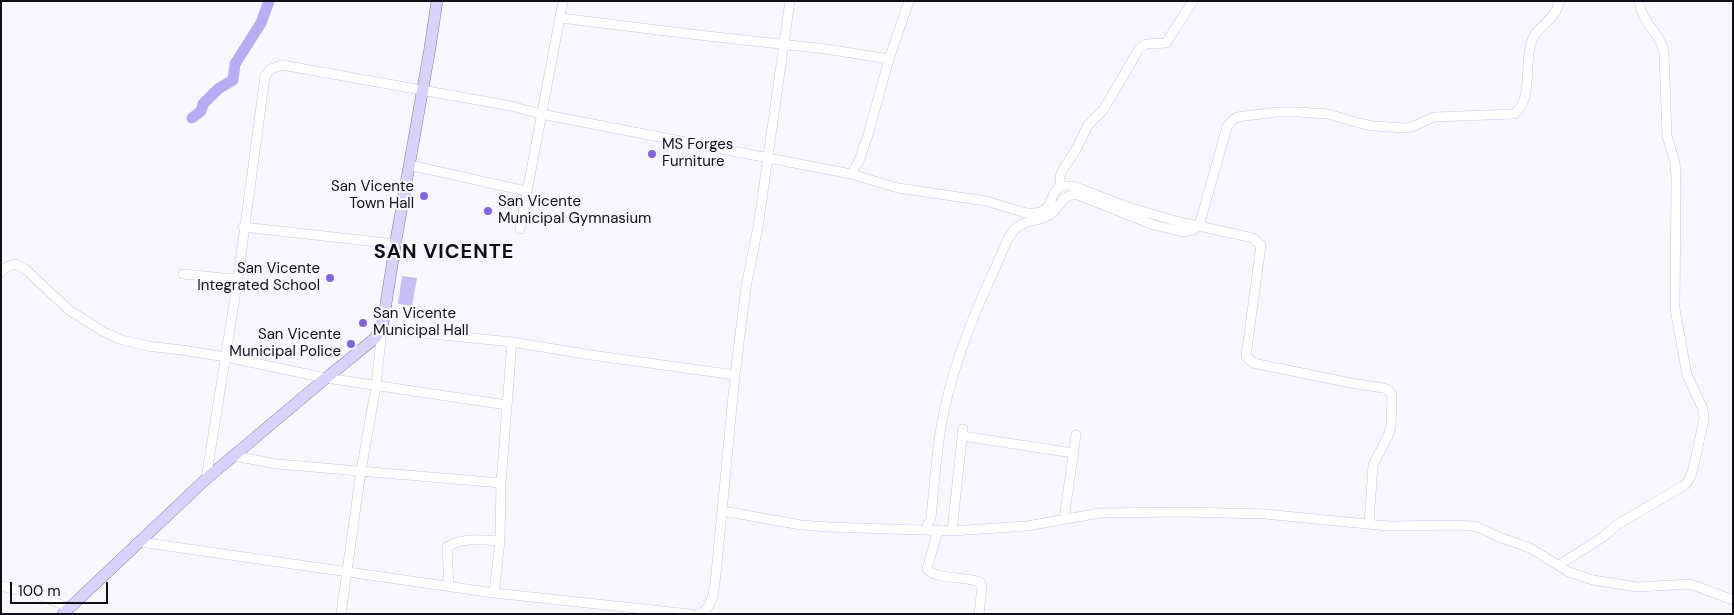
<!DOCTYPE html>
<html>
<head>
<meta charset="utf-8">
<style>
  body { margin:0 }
  #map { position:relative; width:1734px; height:615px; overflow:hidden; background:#f8f7fe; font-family:"DM Sans",sans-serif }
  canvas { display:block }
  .frame { position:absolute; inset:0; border:2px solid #110f1b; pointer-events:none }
  .scale { position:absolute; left:10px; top:582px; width:98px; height:22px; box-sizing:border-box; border:2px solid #110f1b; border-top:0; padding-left:6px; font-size:15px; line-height:18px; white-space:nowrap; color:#110f1b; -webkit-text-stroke:4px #f8f7fe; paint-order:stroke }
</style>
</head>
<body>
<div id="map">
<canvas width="1734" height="615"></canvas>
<div class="frame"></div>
<div class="scale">100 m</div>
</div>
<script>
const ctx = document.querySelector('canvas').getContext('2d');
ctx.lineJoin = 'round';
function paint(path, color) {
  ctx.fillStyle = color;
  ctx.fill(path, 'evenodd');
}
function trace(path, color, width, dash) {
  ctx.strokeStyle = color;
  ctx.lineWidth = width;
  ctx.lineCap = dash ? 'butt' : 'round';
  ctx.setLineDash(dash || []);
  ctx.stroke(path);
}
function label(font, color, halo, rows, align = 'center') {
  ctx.font = font + ' "DM Sans",sans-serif';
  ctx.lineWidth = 4;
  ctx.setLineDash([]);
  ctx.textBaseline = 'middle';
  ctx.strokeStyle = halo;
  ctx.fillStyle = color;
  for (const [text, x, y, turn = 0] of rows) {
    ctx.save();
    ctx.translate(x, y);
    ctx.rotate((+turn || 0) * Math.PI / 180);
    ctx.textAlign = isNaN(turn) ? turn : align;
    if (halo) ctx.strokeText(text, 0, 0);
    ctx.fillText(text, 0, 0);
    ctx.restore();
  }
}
paint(new Path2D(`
  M402,276L417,278L412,306L398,304Z`), '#c6bef5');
trace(new Path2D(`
  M192,118L201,111L203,104L218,89L233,80L235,64L261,23L269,1`), '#b8acf5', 11);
const minor = new Path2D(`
  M560,18L707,36L826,49L889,59
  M409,165L526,191
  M851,174L859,161L868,135L889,59L909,1
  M1060,186V177L1062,171L1077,148L1088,125L1103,110L1111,97L1139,49L1146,44L1166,43L1193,1
  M243,227L396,244
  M520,229L563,1
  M1,272L8,266L16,264L25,269L69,310L104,332L122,340L147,346L182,350L226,357L326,378L507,405
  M183,274L223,278H238
  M962,436L1073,453
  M234,456L277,464L501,483
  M206,479L238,278L265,76L271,69L282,65L511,106L541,114L851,174L898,188L986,201L1026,213H1034L1041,212L1049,206L1054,193L1060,186H1073L1128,207L1179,222L1199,226
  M723,511L801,525L829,527L952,531L1027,526L1100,513L1184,512L1265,514L1388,526L1464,525L1478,527L1499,537L1530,548L1569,572L1593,580L1637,587L1690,584L1733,600
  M1064,519L1076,435
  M1369,523L1373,465L1388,436L1391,426L1392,395L1387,389L1383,388L1351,383L1253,363L1246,356L1261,245L1253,238L1199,226L1227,127L1232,121L1237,117L1278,112H1297L1328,114L1359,123L1373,126L1407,128L1414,126L1434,117L1514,114C1535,100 1522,57 1534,36C1542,23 1557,18 1559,1
  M925,530L931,518C934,488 936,457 941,427C950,374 970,322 993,273C999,261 1006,238 1015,229C1025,219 1038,222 1049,215C1061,208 1061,193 1078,195L1154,225L1183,232L1193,230L1199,226
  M938,530L927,569C936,580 966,576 980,582L982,587L979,614
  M952,531L963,429
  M140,542L494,593L690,614
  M1559,565L1603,537L1618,524L1685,485L1690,478L1693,469L1704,419L1703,409L1687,375L1675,309L1676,178L1675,162L1667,136L1664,53C1660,31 1642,25 1639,1
  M1,586L40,595L69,608
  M449,586L447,547C462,537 484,540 500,541
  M494,593L500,541L501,483L512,342
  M341,614L361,471L376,386L382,329L512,342L591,355L735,375
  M698,614C714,610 714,587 716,574L735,375L746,287L758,227L790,1`);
const major = new Path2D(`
  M63,614L206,479L326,378L373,340L382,329L396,240L430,48L437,1`);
trace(minor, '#c8c3e6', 10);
trace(major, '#827aaa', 12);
trace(minor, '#fff', 9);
trace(major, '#d9d2fa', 11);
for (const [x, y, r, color] of [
  [652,154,5,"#8364df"],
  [424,196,5,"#8364df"],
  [488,211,5,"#8364df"],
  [330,278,5,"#8364df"],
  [363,323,5,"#8364df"],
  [351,344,5,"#8364df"]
]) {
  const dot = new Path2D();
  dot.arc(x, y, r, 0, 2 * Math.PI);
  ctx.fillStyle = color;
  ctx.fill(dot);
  trace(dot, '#f8f7fe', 2);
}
label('15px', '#110f1b', '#f8f7fe', [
  ["MS Forges",662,145],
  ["Furniture",662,162],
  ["San Vicente",414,187,"right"],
  ["Town Hall",414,204,"right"],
  ["San Vicente",498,202],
  ["Municipal Gymnasium",498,219],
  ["San Vicente",320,269,"right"],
  ["Integrated School",320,286,"right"],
  ["San Vicente",373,314],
  ["Municipal Hall",373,331],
  ["San Vicente",341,335,"right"],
  ["Municipal Police",341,352,"right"]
], 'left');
ctx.letterSpacing = '1px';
label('bold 20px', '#110f1b', '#f8f7fe', [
  ["SAN VICENTE",444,253]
]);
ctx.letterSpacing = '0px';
</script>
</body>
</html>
